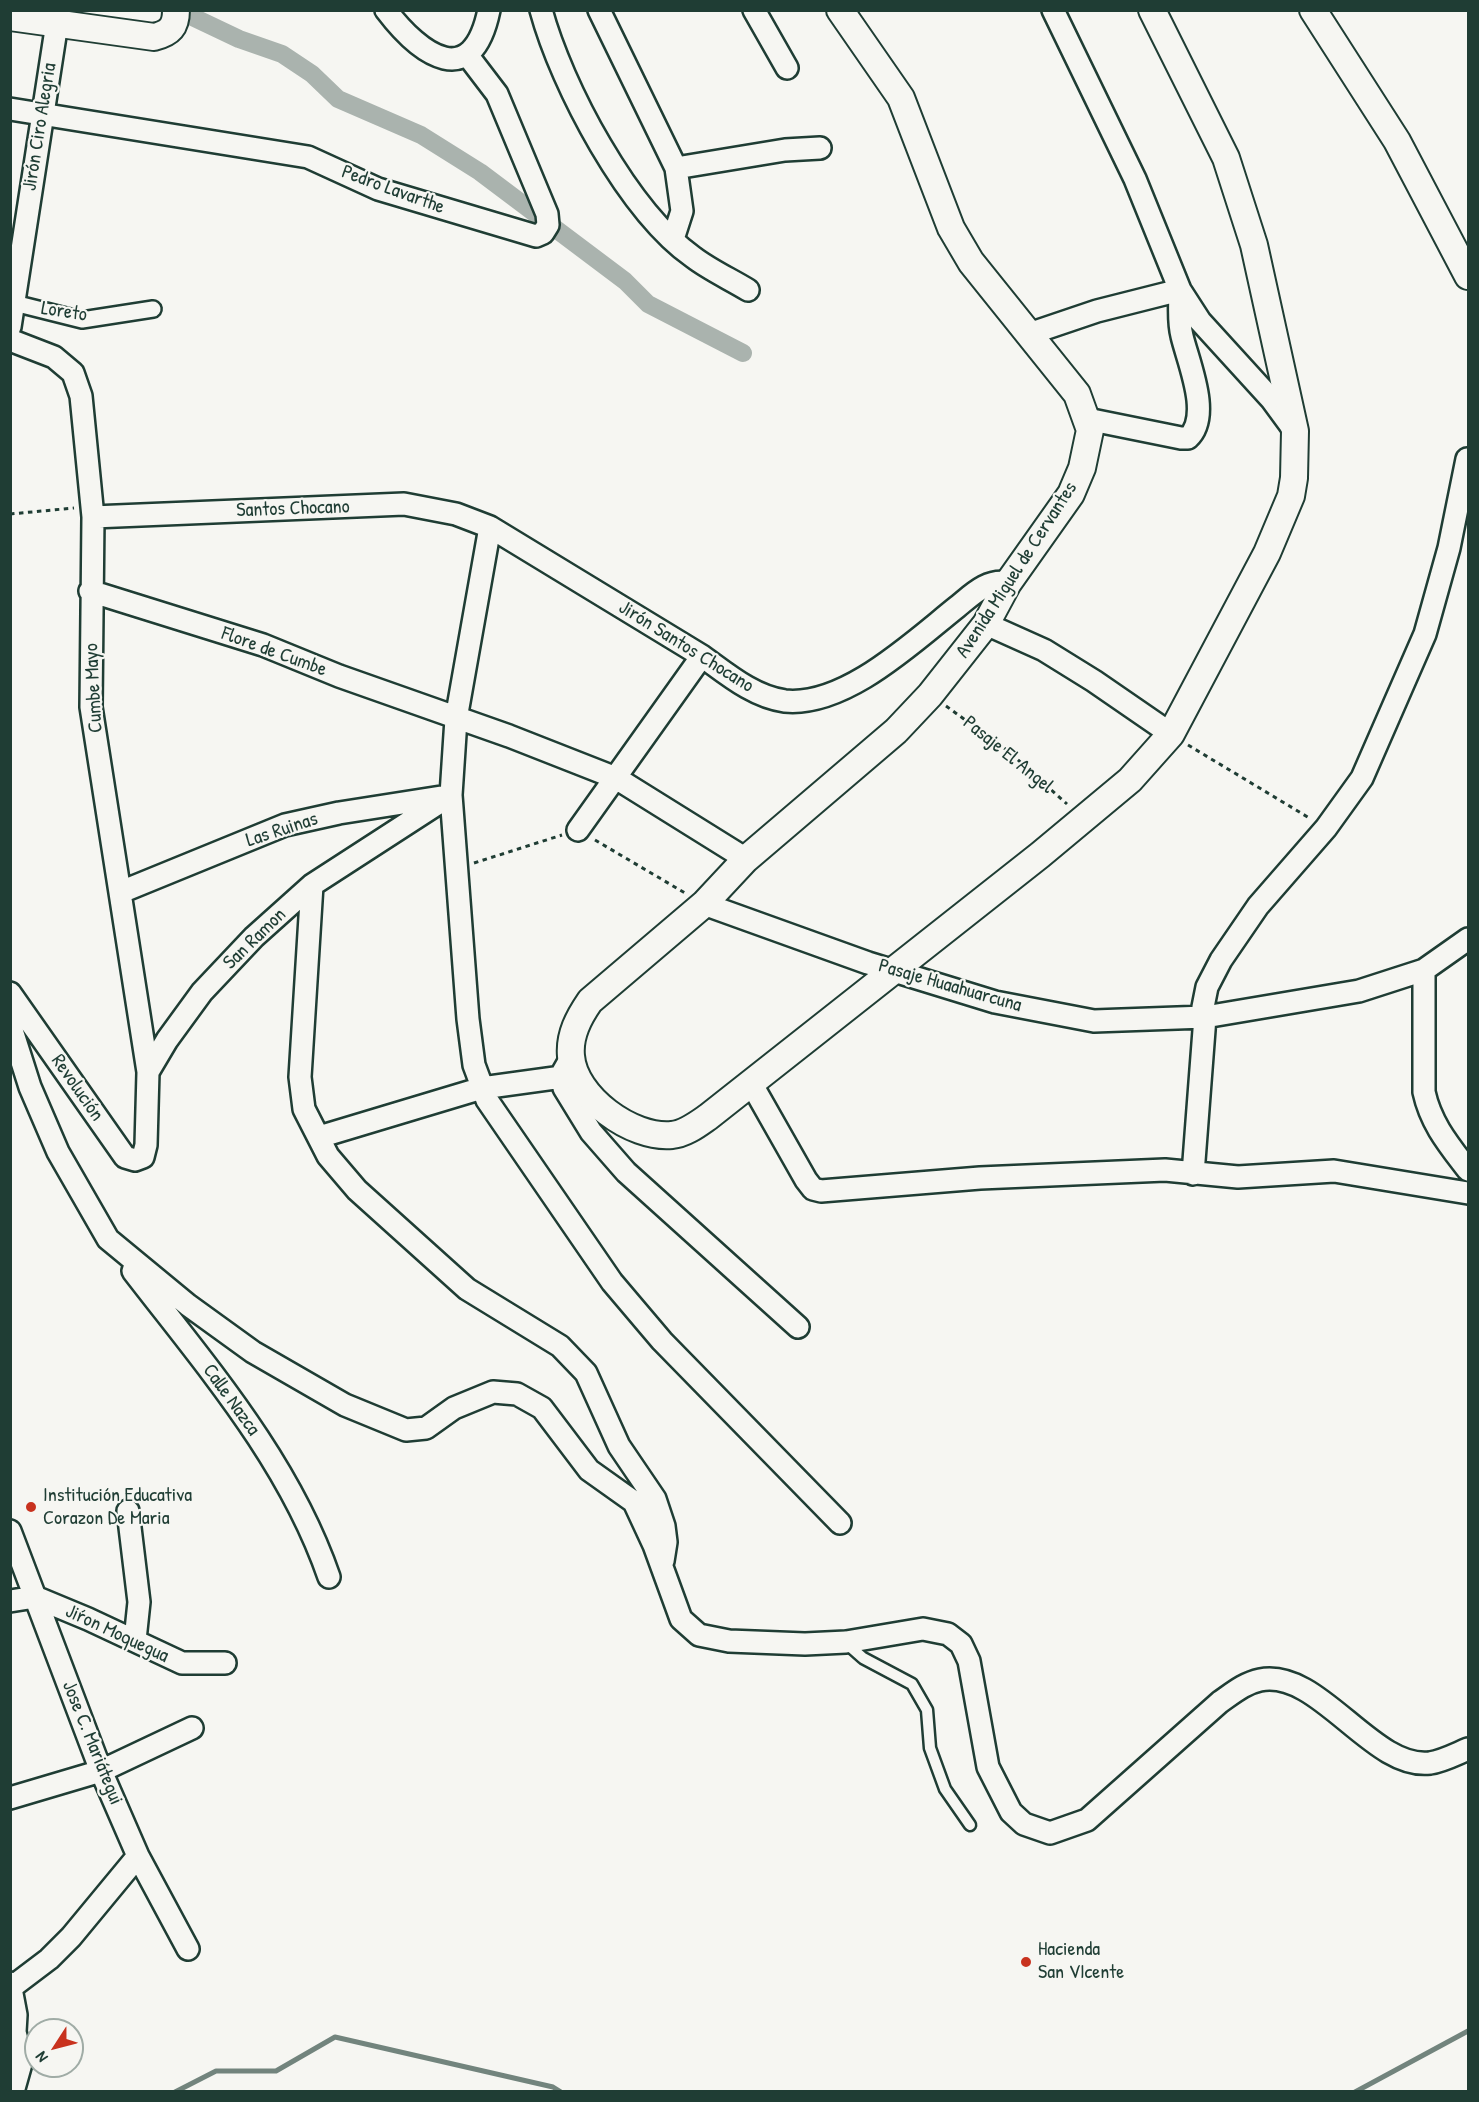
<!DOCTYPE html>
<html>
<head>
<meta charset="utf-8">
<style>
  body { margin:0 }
  #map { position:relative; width:1479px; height:2102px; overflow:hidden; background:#f6f6f2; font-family:"Patrick Hand",sans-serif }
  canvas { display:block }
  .frame { position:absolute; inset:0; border:12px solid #1f3d34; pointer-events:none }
  .north { position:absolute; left:24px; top:2018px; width:60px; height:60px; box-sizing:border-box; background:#f6f6f2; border:2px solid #a0aca6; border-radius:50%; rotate:234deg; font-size:16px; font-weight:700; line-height:24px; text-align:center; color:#1f3d34 }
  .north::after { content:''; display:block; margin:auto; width:21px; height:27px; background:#c8321e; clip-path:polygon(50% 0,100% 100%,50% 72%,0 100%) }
</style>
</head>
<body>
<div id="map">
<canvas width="1479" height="2102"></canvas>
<div class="frame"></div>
<div class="north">N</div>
</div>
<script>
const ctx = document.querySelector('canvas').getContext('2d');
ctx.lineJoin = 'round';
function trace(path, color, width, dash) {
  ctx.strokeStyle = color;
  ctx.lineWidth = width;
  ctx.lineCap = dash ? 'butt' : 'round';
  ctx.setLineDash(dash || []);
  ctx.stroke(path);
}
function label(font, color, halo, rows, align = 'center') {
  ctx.font = font + ' "Patrick Hand",sans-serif';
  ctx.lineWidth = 4.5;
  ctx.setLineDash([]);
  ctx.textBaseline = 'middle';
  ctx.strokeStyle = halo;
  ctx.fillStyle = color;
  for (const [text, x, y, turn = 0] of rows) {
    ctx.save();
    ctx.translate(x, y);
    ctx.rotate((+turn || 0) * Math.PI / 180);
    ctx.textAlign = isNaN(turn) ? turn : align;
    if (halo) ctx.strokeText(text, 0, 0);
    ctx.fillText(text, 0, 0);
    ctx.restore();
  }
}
trace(new Path2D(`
  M175,2092L216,2071H276L335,2037L553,2087L561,2092
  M1355,2092L1468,2031`), '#72847d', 5);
trace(new Path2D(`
  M178,10L239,39L282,54L312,74L338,99L421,135L480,172L625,281L648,304L743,353`), '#aab3ae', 18);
const service = new Path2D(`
  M846,1643L863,1658L912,1684L927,1710L930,1748L945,1789L970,1825`);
const pedestrian = new Path2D(`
  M14,303L82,320L153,309`);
const minor = new Path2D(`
  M386,10C421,56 472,92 489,10
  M541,10C562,87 628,211 693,257C710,270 730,279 748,290
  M599,10L676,168L682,211L673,239
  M754,10L787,68
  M1053,10L1135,179L1180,290L1200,321L1272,400L1294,430
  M10,109L308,157L378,189L536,236L543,233L548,225L547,214L497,94L468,56
  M676,168L785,150L820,148
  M10,327L57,23
  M1029,334L1097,311L1180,290C1180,305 1178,321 1182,336C1188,362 1212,416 1188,438H1181L1087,419
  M10,340L54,357L73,373L81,396L93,517L91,707L148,1072
  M93,517L404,504L456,514L490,527L702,656C727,674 754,697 785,701C845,707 913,642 957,607C973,594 987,579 1008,583
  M490,527L456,719L451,795L468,1019L474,1065L487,1100L612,1282L662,1341L840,1523
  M90,591L263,645L339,676L509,736L616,778L746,859
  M986,624L1044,650L1094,681L1171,734
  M578,830L702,656
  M312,885L300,1077L304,1109L328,1156L357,1190L467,1289L560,1346L586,1373L619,1446L655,1499L664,1526L666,1542L663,1561
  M121,892L285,825L339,813L441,797
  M704,904L868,963L995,1002L1094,1021L1205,1017L1359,991L1424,970L1468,939
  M1424,970V1092C1431,1124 1449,1145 1468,1170
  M10,993L125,1157L135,1160L143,1157L146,1145L148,1072L167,1040L202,992L254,937L312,885L451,795
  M10,1024L30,1087L58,1152L108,1239L188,1305L253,1352L345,1405L406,1430L426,1428L454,1408L493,1392L517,1394L542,1408L589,1470L634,1502L654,1545L681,1619L699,1635L729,1641L805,1644L846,1642L923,1629L948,1634L961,1644L969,1661L988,1767L1011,1812L1024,1824L1050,1833L1087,1820L1220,1702C1233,1693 1245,1683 1260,1680C1319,1668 1372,1770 1430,1763C1443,1761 1456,1754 1468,1749
  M571,1058L563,1072L564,1088L591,1132L626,1172L798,1327
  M751,1083L806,1180L813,1189L821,1191L980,1178L1165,1170L1238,1177L1334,1171L1468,1193
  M319,1137L482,1088L562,1077
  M1193,1174L1205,1017L1203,1007L1207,987L1221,960L1258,906L1326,828L1362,778L1425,634L1449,548L1467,459
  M133,1271C207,1367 289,1461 329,1577
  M128,1511L139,1602L135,1640
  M10,1531L101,1771L138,1856L188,1949
  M10,1601L35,1597L88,1619L182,1663H225
  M10,1798L101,1771L192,1728
  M10,1983L16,2015L15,2032L22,2060L13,2092
  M12,1987L49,1959L71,1937L138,1856`);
const tertiary = new Path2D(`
  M840,10L901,98L951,228L971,262L1077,394L1090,430L1082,468L1071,494L1008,583L986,624L930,695L896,731L746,859L704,904L590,1001C579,1017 569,1035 571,1056C574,1097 632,1139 672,1135C685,1134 698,1124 708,1117L1040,855L1130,780L1171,734L1267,553L1291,496L1294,478L1295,431L1254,245L1226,158L1152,10
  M1313,10L1397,141L1468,276
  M10,17L154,37C170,33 176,27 176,10`);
trace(service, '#1f3d34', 15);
trace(pedestrian, '#1f3d34', 20);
trace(minor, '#1f3d34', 26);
trace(tertiary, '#1f3d34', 30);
trace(new Path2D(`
  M10,514L74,508
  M946,706L1008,751L1067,804
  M1188,745L1311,819
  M595,840L685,893
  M474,863L562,835`), '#1f3d34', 3, [4.5, 4.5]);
trace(service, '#f6f6f2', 10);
trace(pedestrian, '#f6f6f2', 15);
trace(minor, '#f6f6f2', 21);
trace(tertiary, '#f6f6f2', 26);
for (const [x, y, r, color] of [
  [31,1507,6,"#c8321e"],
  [1026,1962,6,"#c8321e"]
]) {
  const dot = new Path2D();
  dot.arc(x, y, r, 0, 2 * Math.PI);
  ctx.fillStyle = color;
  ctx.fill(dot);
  trace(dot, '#f6f6f2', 2);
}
label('20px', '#1f3d34', '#f6f6f2', [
  ["Jirón Ciro Alegria",40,127,-81],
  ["Pedro Lavarthe",393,190,20],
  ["Loreto",64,312,9],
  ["Santos Chocano",293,509,-2],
  ["Avenida Miguel de Cervantes",1017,570,-57],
  ["Jirón Santos Chocano",686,647,32],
  ["Flore de Cumbe",274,652,20],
  ["Cumbe Mayo",94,688,-93],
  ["Pasaje El Angel",1008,755,39],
  ["Las Ruinas",282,830,-18],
  ["San Ramon",255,939,-44],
  ["Pasaje Huaahuarcuna",950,986,16],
  ["Revolución",77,1088,55],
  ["Calle Nazca",231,1400,54],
  ["Jiŕon Moquegua",117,1634,25],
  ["Jose C. Mariátegui",92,1743,68]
]);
label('20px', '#1f3d34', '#f6f6f2', [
  ["Institución Educativa",43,1496],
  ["Corazon De Maria",43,1519],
  ["Hacienda",1038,1950],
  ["San VIcente",1038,1973]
], 'left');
</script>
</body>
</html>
